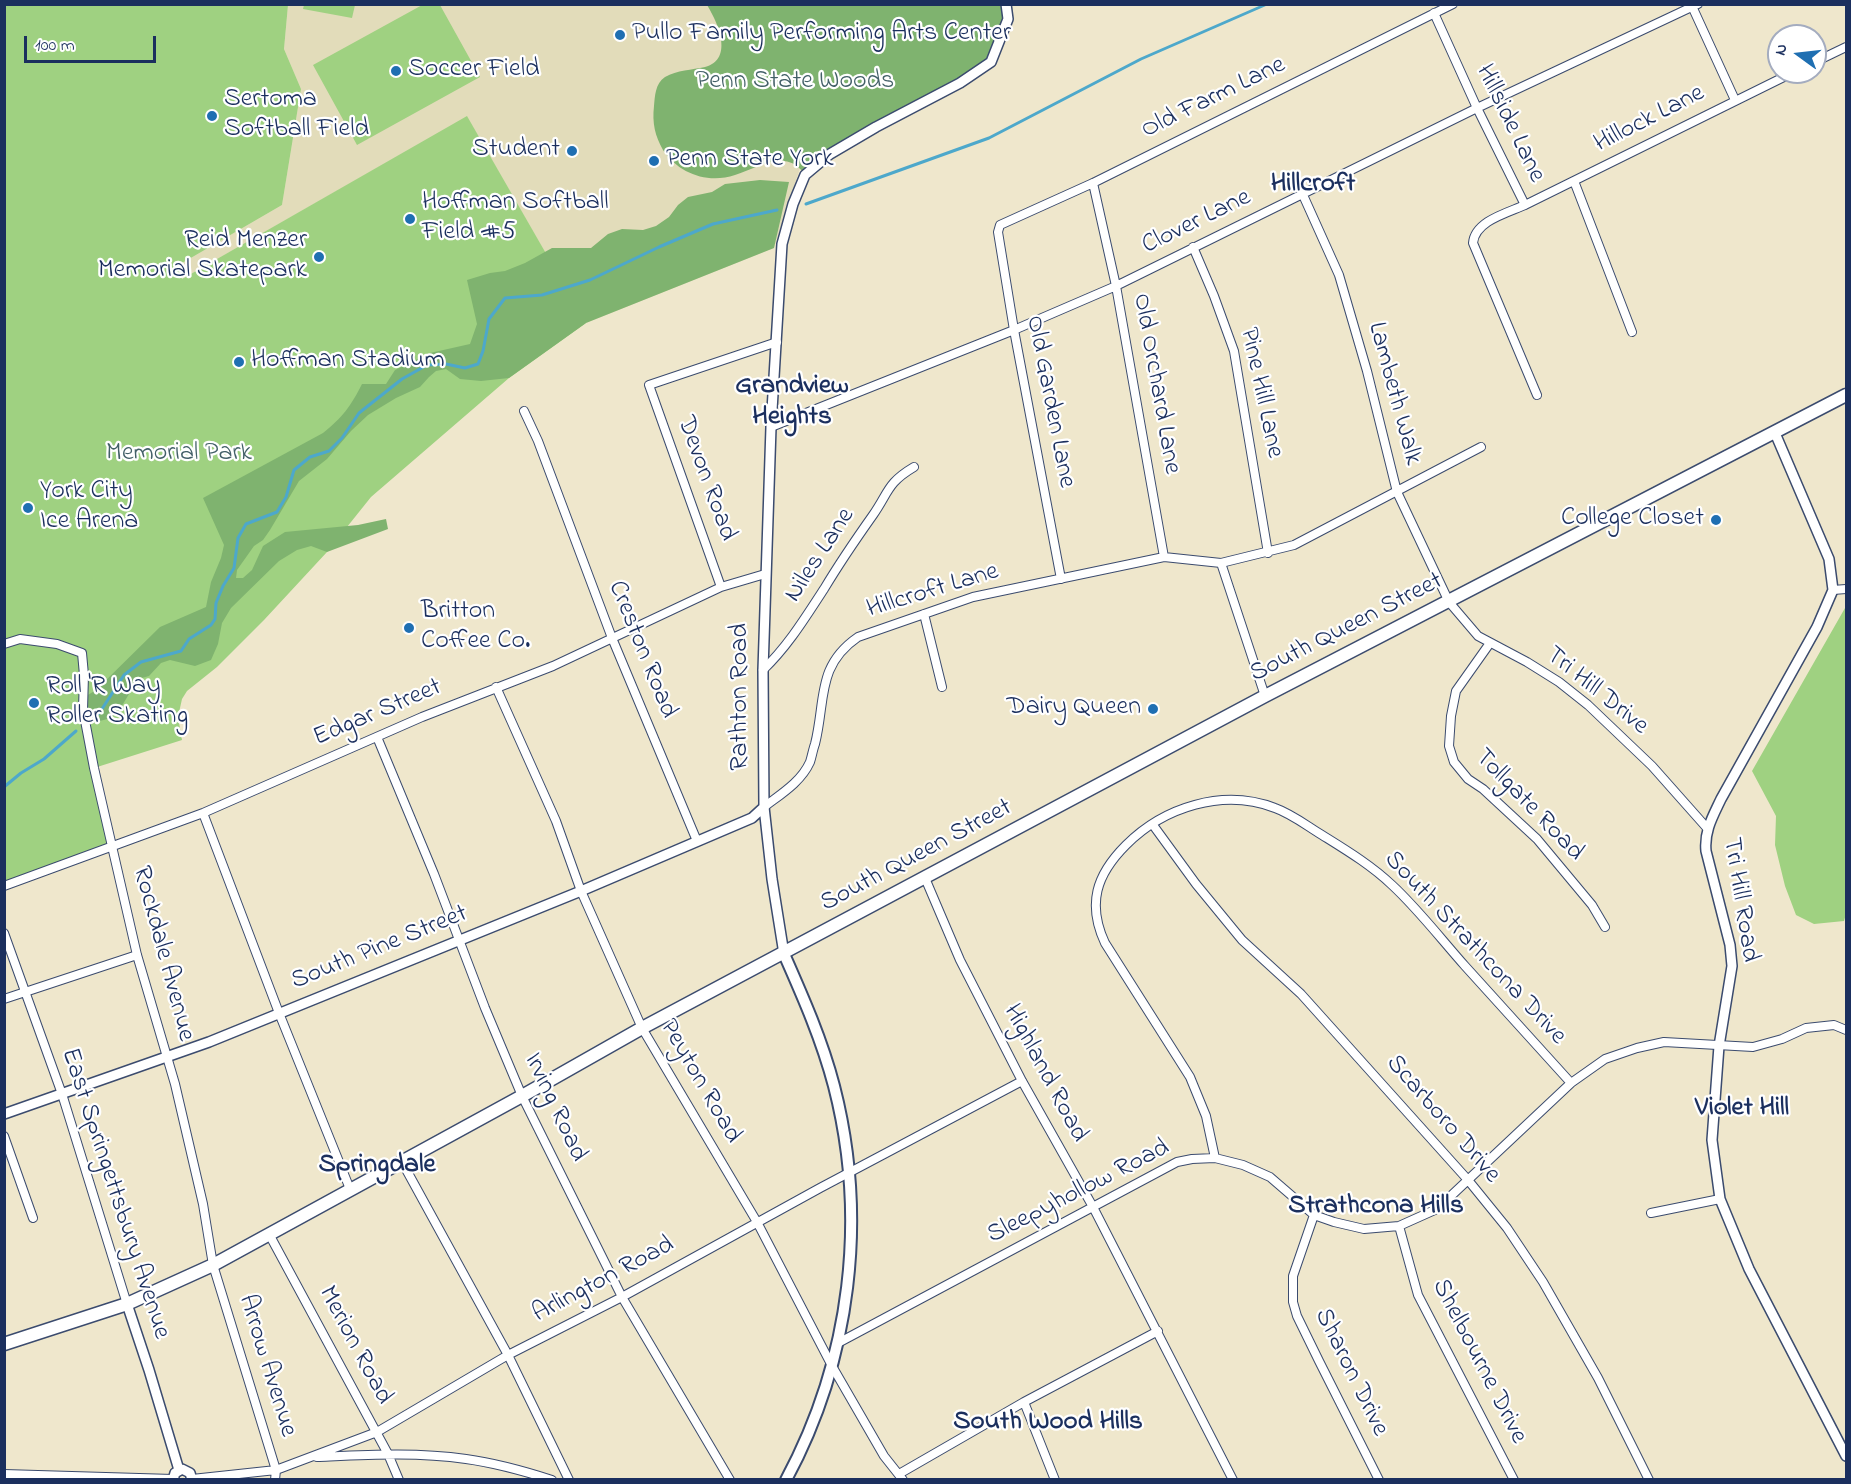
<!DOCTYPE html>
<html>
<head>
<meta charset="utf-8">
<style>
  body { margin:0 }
  #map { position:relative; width:1851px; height:1484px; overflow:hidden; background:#efe7cc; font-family:"Indie Flower",sans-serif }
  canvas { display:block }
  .frame { position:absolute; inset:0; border:6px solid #1b2f5e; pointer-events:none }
  .north { position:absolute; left:1767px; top:24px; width:60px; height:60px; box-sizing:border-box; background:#fff; border:2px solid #a4acbf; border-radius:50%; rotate:285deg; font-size:16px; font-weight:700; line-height:24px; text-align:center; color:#1b2f5e }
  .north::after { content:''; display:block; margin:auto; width:21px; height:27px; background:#1f6fb2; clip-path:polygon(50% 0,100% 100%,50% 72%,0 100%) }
  .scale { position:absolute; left:24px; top:36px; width:132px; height:27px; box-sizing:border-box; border:3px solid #1b2f5e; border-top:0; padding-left:8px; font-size:18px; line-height:21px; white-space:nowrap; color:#1b2f5e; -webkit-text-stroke:4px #fff; paint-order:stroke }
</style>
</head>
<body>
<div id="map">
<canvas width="1851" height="1484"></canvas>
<div class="frame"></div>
<div class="north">N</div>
<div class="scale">100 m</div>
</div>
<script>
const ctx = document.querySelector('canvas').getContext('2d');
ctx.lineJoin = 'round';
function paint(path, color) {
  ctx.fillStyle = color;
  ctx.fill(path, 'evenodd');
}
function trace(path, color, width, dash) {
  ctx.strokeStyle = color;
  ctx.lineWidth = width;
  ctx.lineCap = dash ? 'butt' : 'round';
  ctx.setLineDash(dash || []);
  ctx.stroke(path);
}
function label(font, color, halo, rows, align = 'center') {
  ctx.font = font + ' "Indie Flower",sans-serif';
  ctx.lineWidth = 4.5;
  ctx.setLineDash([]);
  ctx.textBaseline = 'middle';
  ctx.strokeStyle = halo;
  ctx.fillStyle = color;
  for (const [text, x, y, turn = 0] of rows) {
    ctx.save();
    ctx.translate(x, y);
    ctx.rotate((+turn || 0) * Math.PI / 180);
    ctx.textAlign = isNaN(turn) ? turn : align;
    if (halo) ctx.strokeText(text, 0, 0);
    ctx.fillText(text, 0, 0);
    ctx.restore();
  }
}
paint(new Path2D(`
  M288,5H1006L800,168L774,248L586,323L467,117L182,279L177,266L282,205L301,89L284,49Z`), '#e2dcba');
paint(new Path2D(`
  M424,4L440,5L480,77L357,145L313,65Z
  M4,5H288L284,49L301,89L282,205L177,266L182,279L467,116L586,323L509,378L371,497L327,552L264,620L217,667L187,691L182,699L178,717L182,740L94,768L113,847L4,886Z
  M304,5V4L355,5L352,18L303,9Z
  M1845,608L1846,612V914L1844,921L1814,924L1796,915L1785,886L1775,845L1776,816L1752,771Z`), '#9fd181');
paint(new Path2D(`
  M707,5H1006L1008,19L991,62L876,127L805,175C786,147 759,168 735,175C708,184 679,174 663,150C655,136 652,123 654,106C655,96 655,84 665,77C677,70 692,70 705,67C735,59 717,21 707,5Z
  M760,180L789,182L774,248L586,323L509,378L481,381L460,379L446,369L436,371L429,377L420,387L396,398L368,415L351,431L327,459L299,481L270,530L263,540L254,546L237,570L236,578H243L252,570L263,546L285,532L358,525L386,519L388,529L327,552L311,546L297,550L279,561L231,608L222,623L218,644L211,660L195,666L170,660L161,663L149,676L138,679L120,709L111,718L85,725L83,698L96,690L160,627L206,607L211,582L221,558L224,545L203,498L323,433C342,418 351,406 362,384H386L395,370L430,353L470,344L477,324L467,280L490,273L505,271L525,263L552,248H591L608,234L622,229L643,230L656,226L669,217L678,205L688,197L712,192L725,184Z`), '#7fb36f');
trace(new Path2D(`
  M806,204L989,138L1141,59L1267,4
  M92,719L100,712L124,675L141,662L181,651L189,639L211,625L215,619L216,603L223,586L234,568L238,538L246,524L277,512L286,497L294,470L310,457L329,451L342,438L359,413L402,379L427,365L446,364L465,368L478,364L483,351L489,319L505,298L542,295L590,280L659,247L713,224L777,210
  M4,787L21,773L44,759L76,731`), '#4da8cb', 3);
const minor = new Path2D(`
  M1691,4L1735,100
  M1434,13L1477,108L1525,205C1507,213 1475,221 1473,243L1537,395
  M1815,62L1846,47
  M1574,181L1632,332
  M1093,183L1116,286L1164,557
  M1303,195L1339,275L1367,371L1397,492L1449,602L1478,636L1527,662L1559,682L1588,705L1652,766L1707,828
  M1525,205L1794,72
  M1193,247L1214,296L1234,351L1268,553
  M524,411L538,441L612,638L697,841
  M771,427L1014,330L1116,286L1477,108L1698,4
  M1221,563L1265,696
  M1061,579L1014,330L998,232L1000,225L1093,183L1453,4
  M721,587L649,385L777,342
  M1833,590L1846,589
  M924,614L942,687
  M1490,643L1456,691L1451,716L1449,746L1454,762L1468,779L1483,789L1537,839L1592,905L1605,927
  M4,644L20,639L57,644L82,653L84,675L83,710L94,768L137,955L175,1084L203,1204L213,1265L276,1470L275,1480
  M763,670C788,646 805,618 824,589C839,564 856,539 873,515C889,492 887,483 914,467
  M496,687L556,821L581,891L642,1028L757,1222L832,1366L884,1456L903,1480
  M377,737L434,874L485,1008L522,1096L622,1297L730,1480
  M764,807C781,794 801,782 810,762C812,756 813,749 815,744C826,700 816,666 858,637L973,597L1164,557L1221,563L1294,545L1481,447
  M203,813L279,1013L350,1189
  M1153,825L1196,884L1242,940L1301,994L1468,1180L1507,1228L1543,1282L1598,1378L1649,1480
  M925,878L960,960L1022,1081L1093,1207L1233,1480
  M4,886L203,813L422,717L553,666L721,587L765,574
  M4,933L62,1094L127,1304
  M4,999L137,955
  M4,1136L33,1218
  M1215,1158L1206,1116L1190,1077L1105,943C1087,904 1096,875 1126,845C1164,807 1223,788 1275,808C1292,814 1307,826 1322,835C1346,850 1371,865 1392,885C1418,909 1441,939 1465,966C1500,1005 1536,1044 1571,1083
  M402,1162L508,1355L569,1480
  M1651,1213L1720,1199
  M1314,1215L1293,1276V1302L1297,1316L1319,1361L1379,1480
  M1399,1226L1418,1295L1514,1480
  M269,1234L388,1454L399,1480
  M838,1343L1177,1162L1192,1159L1215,1158L1243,1165L1270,1177L1314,1215L1334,1222L1364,1229L1399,1226L1437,1209L1571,1083L1605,1059L1637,1048L1664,1042L1753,1047L1782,1039L1806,1028L1834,1025L1846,1030
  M1024,1402L1055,1480
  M317,1457C366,1455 416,1452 466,1459C495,1463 524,1471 552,1480
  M4,1474L173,1479
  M899,1474L1024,1402L1158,1331
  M192,1479L276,1470L377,1432L508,1355L622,1297L820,1188L1022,1081`);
const tertiary = new Path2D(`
  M1775,433L1829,559L1833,590L1817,627L1721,799C1713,816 1704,831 1706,851L1730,945L1732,966L1719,1046L1712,1140L1720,1199L1749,1269L1846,1456
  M784,954L772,879L764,807L763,670L771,427L782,244L793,204L805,175L830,154L876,127L960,83L991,62L1008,19L1006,4
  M4,1114L209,1042L581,891L752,818L764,807
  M127,1304L149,1370L179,1470
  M173,1480L175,1473L182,1469L190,1473L192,1480`);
const secondary = new Path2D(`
  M784,954C803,997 822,1040 834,1086C868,1218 851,1359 786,1480`);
const primary = new Path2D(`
  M4,1344L127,1304L213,1265L522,1096L642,1028L1265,696L1846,395`);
trace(minor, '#3b4b6e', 10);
trace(tertiary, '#3b4b6e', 12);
trace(secondary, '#3b4b6e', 14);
trace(primary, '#3b4b6e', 15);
trace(minor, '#fff', 8);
trace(tertiary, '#fff', 9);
trace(secondary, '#fff', 10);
trace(primary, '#fff', 12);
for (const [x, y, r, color] of [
  [620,35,6,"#1f6fb2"],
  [396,71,6,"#1f6fb2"],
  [212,116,6,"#1f6fb2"],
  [572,151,6,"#1f6fb2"],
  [654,161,6,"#1f6fb2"],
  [410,219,6,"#1f6fb2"],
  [319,257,6,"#1f6fb2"],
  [239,362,6,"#1f6fb2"],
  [28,508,6,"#1f6fb2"],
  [1716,520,6,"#1f6fb2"],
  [409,628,6,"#1f6fb2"],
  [34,703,6,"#1f6fb2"],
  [1153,709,6,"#1f6fb2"]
]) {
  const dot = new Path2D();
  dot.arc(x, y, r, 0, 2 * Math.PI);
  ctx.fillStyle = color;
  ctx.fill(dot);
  trace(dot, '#fff', 2);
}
label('26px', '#1b2f5e', '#fff', [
  ["Pullo Family Performing Arts Center",632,35],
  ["Soccer Field",408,71],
  ["Sertoma",224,101],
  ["Softball Field",224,131],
  ["Student",560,151,"right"],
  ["Penn State York",666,161],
  ["Hoffman Softball",422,204],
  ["Field #5",422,234],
  ["Reid Menzer",307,242,"right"],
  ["Memorial Skatepark",307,272,"right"],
  ["Hoffman Stadium",251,362],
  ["York City",40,493],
  ["Ice Arena",40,523],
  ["College Closet",1704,520,"right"],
  ["Britton",421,613],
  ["Coffee Co.",421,643],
  ["Roll 'R Way",46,688],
  ["Roller Skating",46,718],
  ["Dairy Queen",1141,709,"right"]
], 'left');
label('26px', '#436068', '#fff', [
  ["Penn State Woods",795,83],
  ["Memorial Park",179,455]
]);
label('26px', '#1b2f5e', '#fff', [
  ["Old Farm Lane",1214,99,-26],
  ["Hillock Lane",1650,120,-27],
  ["Hillside Lane",1509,124,64],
  ["Clover Lane",1197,223,-26],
  ["Old Orchard Lane",1155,384,80],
  ["Pine Hill Lane",1260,393,78],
  ["Lambeth Walk",1393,394,75],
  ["Old Garden Lane",1049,402,79],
  ["Devon Road",705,479,70],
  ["Niles Lane",821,556,-57],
  ["Hillcroft Lane",933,592,-17],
  ["South Queen Street",1347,629,-27],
  ["Creston Road",641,650,68],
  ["Tri Hill Drive",1596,692,39],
  ["Rathton Road",742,697,-90],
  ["Edgar Street",378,714,-23],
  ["Tollgate Road",1528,806,46],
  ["South Queen Street",917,857,-28],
  ["Tri Hill Road",1739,900,81],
  ["South Pine Street",380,949,-22],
  ["South Strathcona Drive",1474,949,47],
  ["Rockdale Avenue",162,954,75],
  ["Highland Road",1044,1074,62],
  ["Peyton Road",699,1082,60],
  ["Irving Road",554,1108,65],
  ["Scarboro Drive",1442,1120,49],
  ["Sleepyhollow Road",1079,1193,-27],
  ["East Springettsbury Avenue",114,1194,72],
  ["Arlington Road",604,1281,-28],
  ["Merion Road",354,1346,62],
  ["Shelbourne Drive",1478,1362,63],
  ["Arrow Avenue",266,1366,73],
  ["Sharon Drive",1350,1373,64]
]);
label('bold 27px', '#1b2f5e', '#fff', [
  ["Hillcroft",1313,186],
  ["Grandview",792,388],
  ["Heights",792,419],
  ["Violet Hill",1742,1110],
  ["Springdale",377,1167],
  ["Strathcona Hills",1376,1208],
  ["South Wood Hills",1048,1424]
]);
</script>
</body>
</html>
